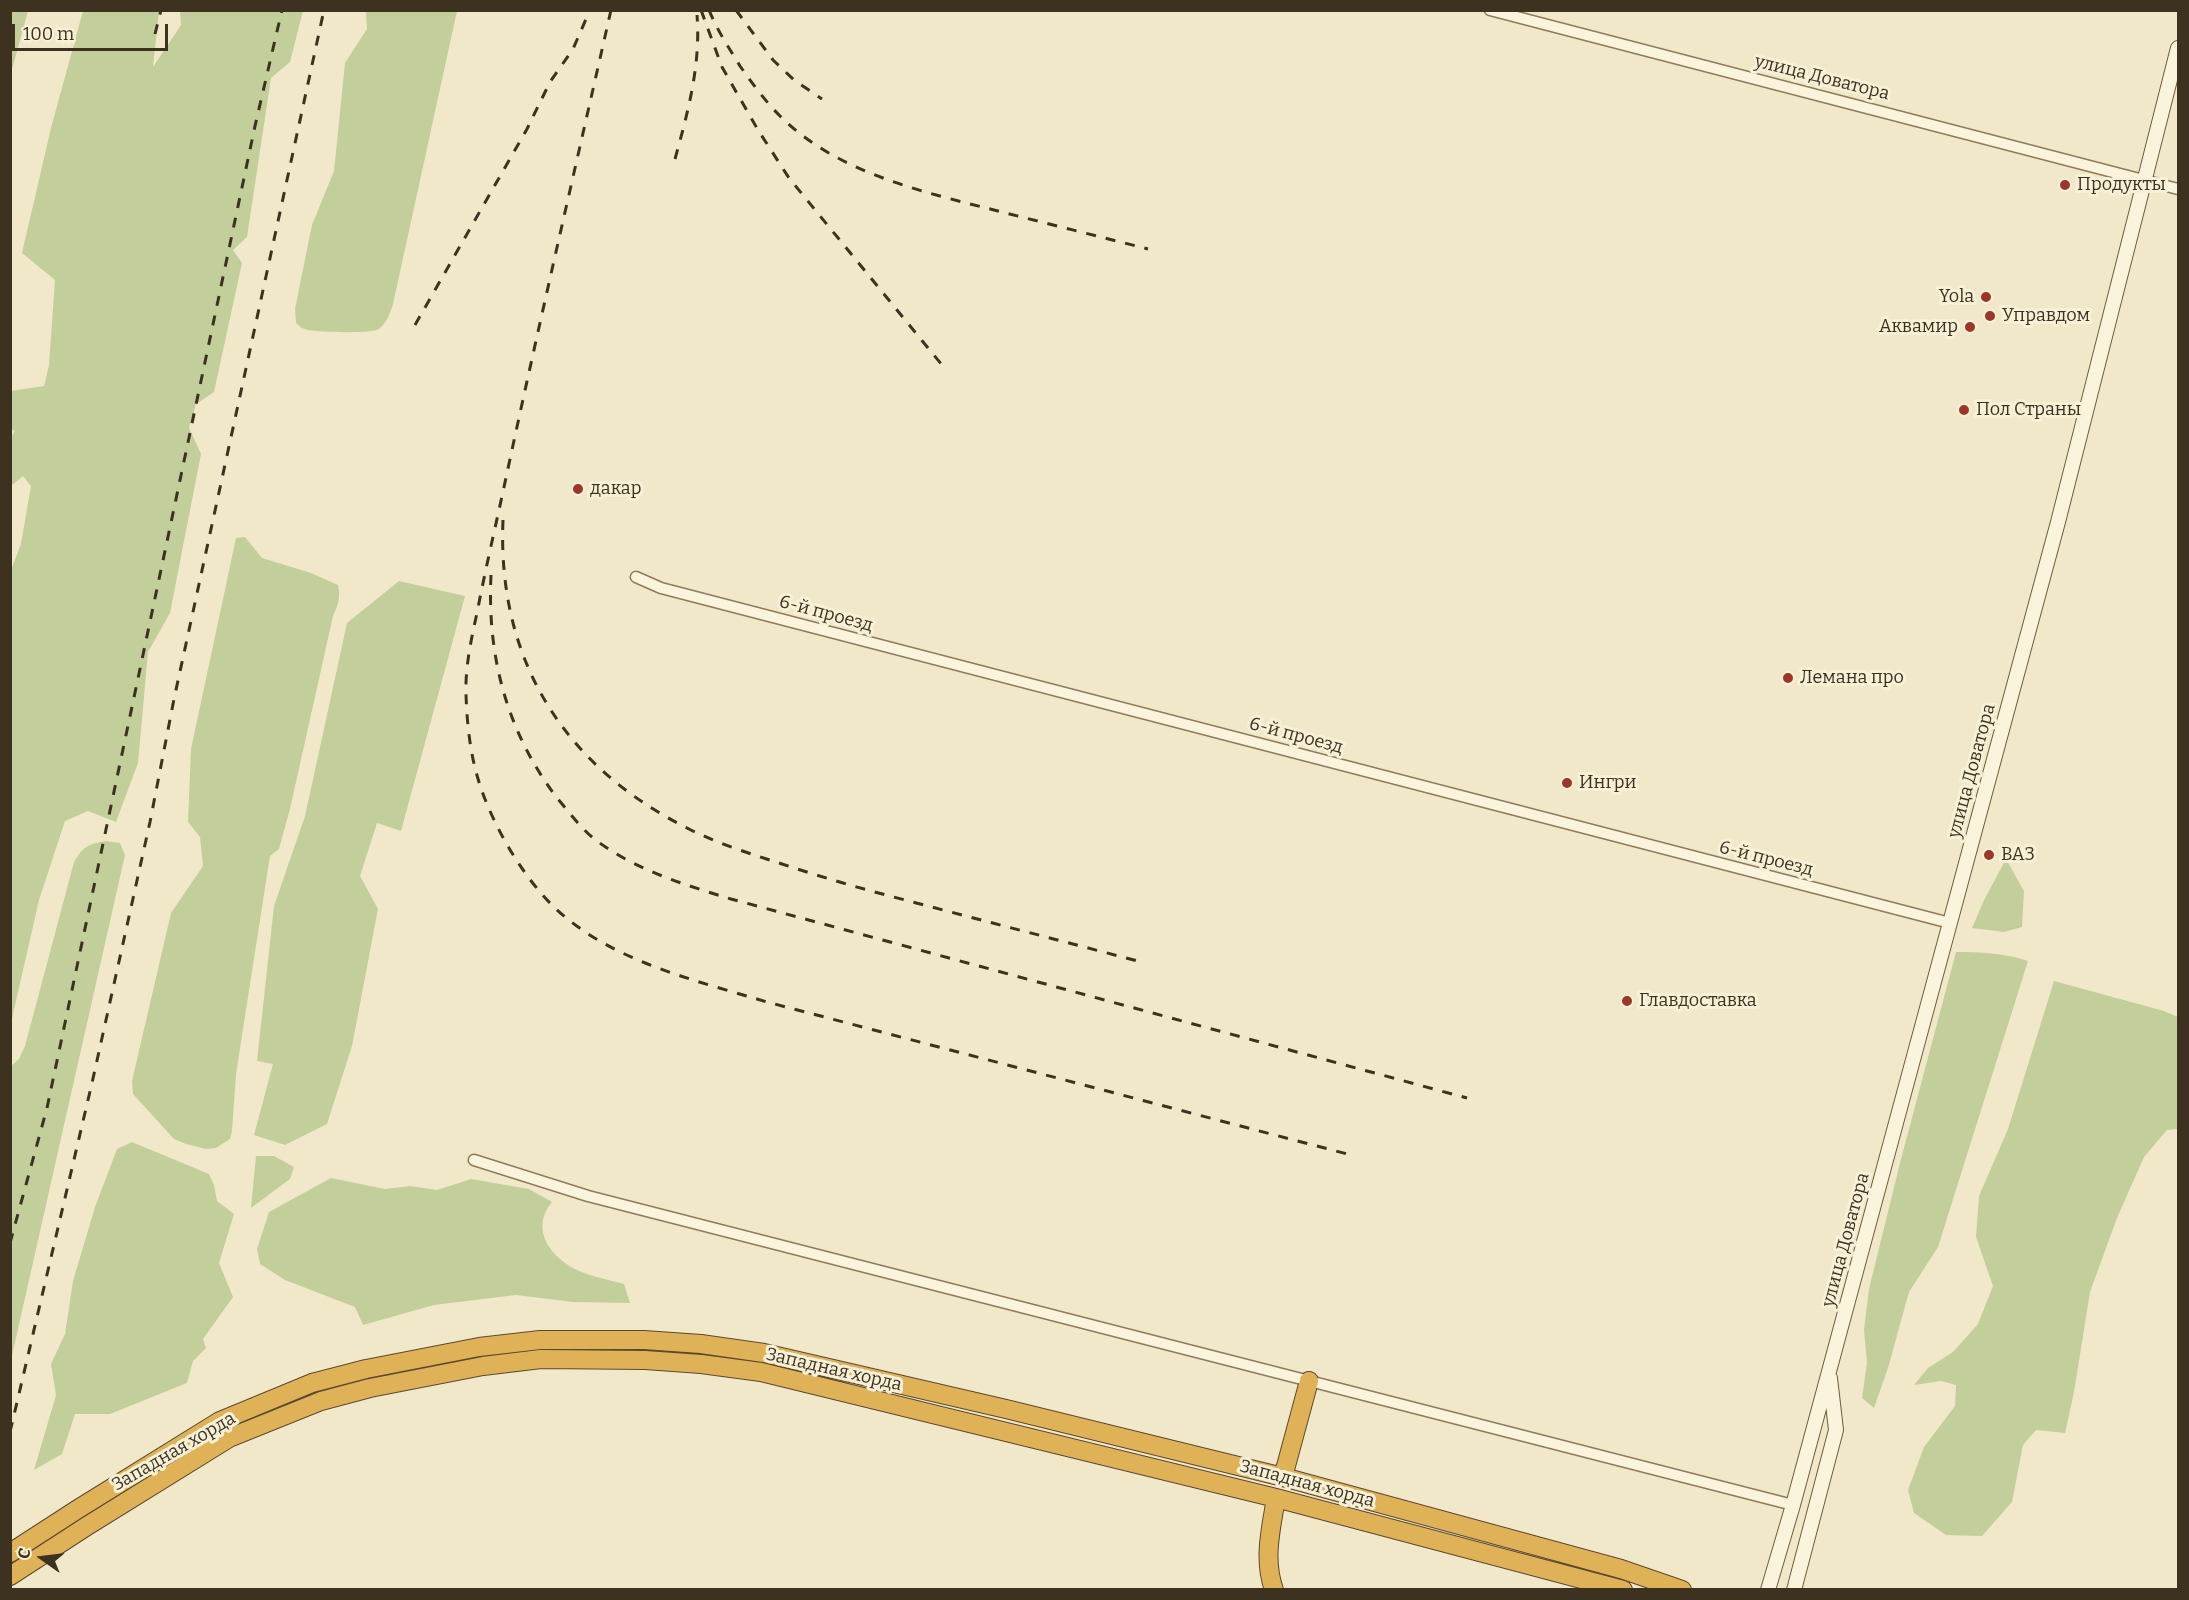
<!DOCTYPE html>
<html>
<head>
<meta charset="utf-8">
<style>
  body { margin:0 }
  #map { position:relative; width:2189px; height:1600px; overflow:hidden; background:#f0e8c8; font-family:Bitter,serif }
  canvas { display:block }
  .frame { position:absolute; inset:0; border:12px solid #3d3120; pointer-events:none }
  .north { position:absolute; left:12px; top:1528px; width:60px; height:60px; -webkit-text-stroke:4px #f7f1d8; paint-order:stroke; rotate:284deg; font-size:16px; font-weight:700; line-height:24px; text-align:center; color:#3d3120 }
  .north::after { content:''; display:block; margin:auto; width:21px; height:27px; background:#3d3120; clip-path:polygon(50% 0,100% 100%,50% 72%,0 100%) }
  .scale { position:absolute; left:12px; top:24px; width:156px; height:27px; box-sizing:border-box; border:3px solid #3d3120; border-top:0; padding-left:8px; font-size:18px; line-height:21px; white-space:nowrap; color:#3d3120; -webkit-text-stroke:4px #f7f1d8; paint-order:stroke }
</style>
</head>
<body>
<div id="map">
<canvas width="2189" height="1600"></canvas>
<div class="frame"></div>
<div class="north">С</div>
<div class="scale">100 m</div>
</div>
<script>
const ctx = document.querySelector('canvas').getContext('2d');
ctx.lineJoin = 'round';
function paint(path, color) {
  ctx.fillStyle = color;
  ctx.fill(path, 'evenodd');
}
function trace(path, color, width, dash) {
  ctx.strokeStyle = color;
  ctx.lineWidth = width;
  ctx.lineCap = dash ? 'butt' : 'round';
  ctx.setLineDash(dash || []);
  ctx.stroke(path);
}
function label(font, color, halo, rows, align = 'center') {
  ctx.font = font + ' Bitter,serif';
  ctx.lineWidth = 6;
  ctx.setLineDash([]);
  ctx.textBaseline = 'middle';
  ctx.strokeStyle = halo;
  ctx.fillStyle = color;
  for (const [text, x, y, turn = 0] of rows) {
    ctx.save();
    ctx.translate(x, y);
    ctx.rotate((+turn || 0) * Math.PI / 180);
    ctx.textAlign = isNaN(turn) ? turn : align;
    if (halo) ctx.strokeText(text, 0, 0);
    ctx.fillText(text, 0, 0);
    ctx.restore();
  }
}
paint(new Path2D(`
  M11,10L28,11L11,73L10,11Z
  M83,11H159L153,67L181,25L180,11H303L290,62L271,78L247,237L233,250L242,263L214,392L196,404L189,428L201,454L170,613L148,652L138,763L116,822L88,811L65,821L39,900L11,1023L10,573L21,544L31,486L23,476L11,486V437L15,431L11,429V391L44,386L49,365L55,280L22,253L51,128Z
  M366,11H457L393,304C390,313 387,323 379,329C371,334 319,332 308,330C303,329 300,327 296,323L295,309L312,225L334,171L345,63L367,29Z
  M245,537L262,558L311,573L338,585C341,597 338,605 333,616L290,809L279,849L270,856L236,1074L232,1131L230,1139L216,1148L206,1149L186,1144L174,1139L133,1094L132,1081L171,913L203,866L200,837L188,822L191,749L236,538Z
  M399,581L465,596L401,831L377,823L360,876L378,909L352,1046L327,1124L285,1145L254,1135L273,1064L257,1061L274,906L305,816L347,623Z
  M106,841L120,843L125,855L11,1360V1066L19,1059L25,1046L74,862C83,846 89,844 106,841Z
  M2006,859L2024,891L2022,927L2004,932L1972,928L1984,900Z
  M1956,952C1981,952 2004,953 2028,961L1938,1247L1909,1292L1888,1368L1874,1408L1862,1398L1867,1363L1864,1330L1869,1289L1900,1163Z
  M2054,981L2164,1011L2178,1017V1129L2167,1130L2144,1157L2117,1218L2090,1292L2074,1392L2065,1433L2036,1430L2023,1445L2012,1502L1982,1536L1946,1535L1914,1513L1908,1490L1924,1447L1955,1406L1956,1385L1941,1381L1914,1385L1928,1368L1953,1352L1978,1324L1993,1286L1976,1237L1979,1196L2008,1129Z
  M132,1142L209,1174L214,1185L217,1201L234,1214L219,1263L233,1297L203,1339L206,1348L193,1361L187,1383L110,1414H75L62,1454L34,1470L56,1395L51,1364L65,1334L73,1281L95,1207L117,1149Z
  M256,1156H274L294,1167L290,1179L251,1208Z
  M331,1178L385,1189L410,1186L437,1190L471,1179L529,1189L552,1202C529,1230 551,1258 579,1271C593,1277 610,1280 624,1284L630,1303L573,1302L516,1295L434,1305L363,1325L355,1307L285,1280L260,1264L257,1249L269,1212Z`), '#c3cf9b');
const street = new Path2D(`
  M1490,10L2178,189
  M636,577L661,588L1950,923
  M474,1160L588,1196L1793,1505`);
const secondary = new Path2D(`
  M1768,1590L1793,1505L2058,522L2178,48
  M1794,1590L1836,1430L1830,1378`);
const highway = new Path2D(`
  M1283,1477L1309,1381
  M10,1553L78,1509L220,1421L312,1383L366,1369L479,1347L540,1340H644L701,1344L764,1353L1006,1409L1283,1477L1621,1569L1682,1590
  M10,1576L87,1526L229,1438L321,1401L370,1388L483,1366L541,1359L645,1360L701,1364L761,1372L1276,1498L1623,1590
  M1274,1590C1263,1559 1271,1529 1276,1498`);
trace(street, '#8d7b5c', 13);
trace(secondary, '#6f5c3f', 16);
trace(highway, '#5b4830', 20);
trace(street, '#faf4dc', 10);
trace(secondary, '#faf4dc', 14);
trace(highway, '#e0b258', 18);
trace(new Path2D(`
  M611,10C575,169 538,328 504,487C495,529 485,571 477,613C471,640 465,668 466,695C467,723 470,754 479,782C492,824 522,876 554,907C610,961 694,980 767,1002L1355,1156
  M701,10L722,67L758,130L789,178L942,365
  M709,10C717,30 729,48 740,66C752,83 765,101 780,116C836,172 919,191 994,210C1045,223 1097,236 1148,249
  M736,10L773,60L794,80L822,99
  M155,34L161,10
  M675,159C688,112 701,64 697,15
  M415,325L527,129L550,82L573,49L590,10
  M503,520C497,660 564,767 689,829C719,844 751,854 782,864C824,878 866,890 909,901C988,922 1066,942 1145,963
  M491,575C487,657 507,732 557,798C569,812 582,830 597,841C636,870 685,885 731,899L1467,1098
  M10,1243L47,1108L255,126L282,10
  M10,1432L92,1083L150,822L174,699L324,10`), '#3d3120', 3, [10, 10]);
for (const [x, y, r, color] of [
  [2065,185,6,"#9d362a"],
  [1986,297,6,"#9d362a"],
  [1990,316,6,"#9d362a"],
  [1970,327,6,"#9d362a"],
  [1964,410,6,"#9d362a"],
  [578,489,6,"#9d362a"],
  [1788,678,6,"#9d362a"],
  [1567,783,6,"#9d362a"],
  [1989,855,6,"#9d362a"],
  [1627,1001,6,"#9d362a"]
]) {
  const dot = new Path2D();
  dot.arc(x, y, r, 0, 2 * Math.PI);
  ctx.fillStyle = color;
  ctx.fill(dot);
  trace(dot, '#f7f1d8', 2);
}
label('18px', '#3d3120', '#f7f1d8', [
  ["улица Доватора",1822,78,14],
  ["6-й проезд",826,614,15],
  ["6-й проезд",1296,736,15],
  ["улица Доватора",1972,771,-75],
  ["6-й проезд",1766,859,14],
  ["улица Доватора",1846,1240,-75],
  ["Западная хорда",834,1370,13],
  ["Западная хорда",174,1452,-30],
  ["Западная хорда",1307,1484,15]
]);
label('18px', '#3d3120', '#f7f1d8', [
  ["Продукты",2077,185],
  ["Yola",1974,297,"right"],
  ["Управдом",2002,316],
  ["Аквамир",1958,327,"right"],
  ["Пол Страны",1976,410],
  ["дакар",590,489],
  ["Лемана про",1800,678],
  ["Ингри",1579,783],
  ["ВАЗ",2001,855],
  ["Главдоставка",1639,1001]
], 'left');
</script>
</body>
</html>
